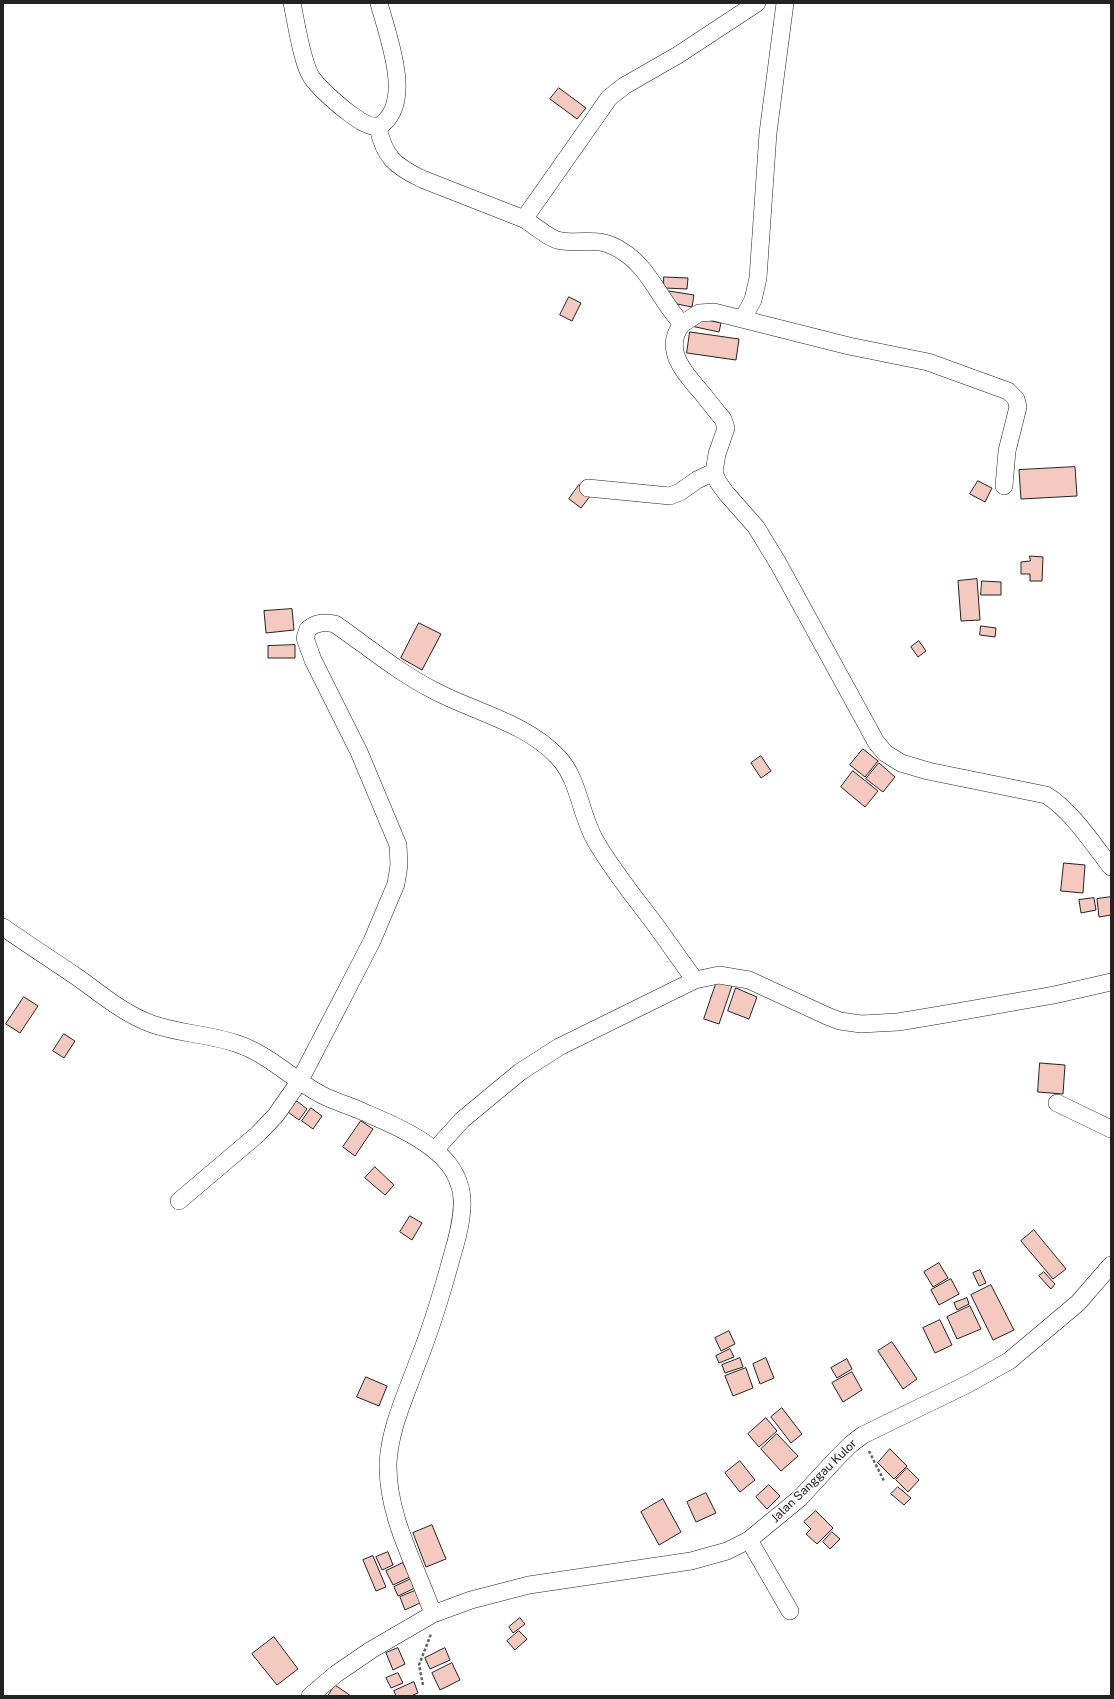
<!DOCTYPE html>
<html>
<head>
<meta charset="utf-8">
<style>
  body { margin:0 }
  #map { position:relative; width:1114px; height:1699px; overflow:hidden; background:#fff; font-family:"Public Sans",sans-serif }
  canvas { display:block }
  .frame { position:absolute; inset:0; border:4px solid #222; pointer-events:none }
</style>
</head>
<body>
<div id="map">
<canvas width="1114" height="1699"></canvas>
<div class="frame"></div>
</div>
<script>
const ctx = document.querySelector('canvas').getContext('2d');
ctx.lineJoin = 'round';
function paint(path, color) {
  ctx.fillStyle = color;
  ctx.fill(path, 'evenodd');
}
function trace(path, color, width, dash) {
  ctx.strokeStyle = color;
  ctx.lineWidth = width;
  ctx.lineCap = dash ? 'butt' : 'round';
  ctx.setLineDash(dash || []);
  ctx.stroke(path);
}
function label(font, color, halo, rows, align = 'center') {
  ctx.font = font + ' "Public Sans",sans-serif';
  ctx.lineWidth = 3;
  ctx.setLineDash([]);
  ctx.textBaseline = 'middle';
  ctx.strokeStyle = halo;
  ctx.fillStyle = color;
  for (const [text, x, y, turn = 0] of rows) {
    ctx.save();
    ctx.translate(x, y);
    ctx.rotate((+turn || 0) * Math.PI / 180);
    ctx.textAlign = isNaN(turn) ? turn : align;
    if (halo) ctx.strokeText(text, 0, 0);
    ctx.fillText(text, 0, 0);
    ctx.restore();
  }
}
const building = new Path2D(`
  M559,88L586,108L577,119L550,99Z
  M664,277L688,278L687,289L664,288Z
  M669,291L694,295L692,307L667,302Z
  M569,297L581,303L572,321L560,315Z
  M693,317L721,323L719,332L691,326Z
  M690,332L739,339L736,360L687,353Z
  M1075,467L1077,496L1021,499L1019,470Z
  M978,481L992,488L985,502L970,494Z
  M579,485L591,495L581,508L569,499Z
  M1030,556L1043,557L1042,581H1030V574H1021V562L1030,561Z
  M977,579L980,620L961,621L958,581Z
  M982,581L1001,582V595H981Z
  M292,609L294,630L266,633L264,611Z
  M419,623L441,634L422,670L401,658Z
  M981,626L996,628L995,637L980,635Z
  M919,641L926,651L918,657L911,647Z
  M295,645V658H268V646Z
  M863,749L878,761L865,777L850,765Z
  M761,756L771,771L761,778L751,763Z
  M879,763L895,777L883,792L866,779Z
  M853,771L878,791L865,807L841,787Z
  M1064,863L1085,865L1083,893L1061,891Z
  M1111,897V915L1099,917L1097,899Z
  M1094,898L1096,910L1081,913L1079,900Z
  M718,978L733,983L719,1024L704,1019Z
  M736,988L757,997L749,1019L728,1011Z
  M24,997L38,1006L20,1033L6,1024Z
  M64,1034L75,1041L64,1058L53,1051Z
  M1040,1063L1065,1065L1063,1094L1038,1092Z
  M293,1098L307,1109L299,1120L285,1110Z
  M311,1108L322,1116L313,1129L302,1121Z
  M361,1121L373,1129L355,1156L343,1147Z
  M375,1167L394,1185L385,1195L365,1178Z
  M410,1216L422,1223L412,1240L400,1232Z
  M1034,1230L1066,1269L1053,1279L1021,1241Z
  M939,1263L948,1278L933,1287L924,1272Z
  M980,1270L986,1283L979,1286L973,1273Z
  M1044,1272L1055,1284L1051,1289L1039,1276Z
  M951,1279L959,1294L939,1305L931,1290Z
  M991,1285L1014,1330L993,1340L971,1295Z
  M967,1298L969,1304L957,1310L954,1303Z
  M970,1306L981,1329L957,1339L947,1317Z
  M940,1320L952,1345L935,1353L923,1328Z
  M729,1331L735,1344L721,1351L715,1338Z
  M892,1342L917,1379L903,1389L878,1351Z
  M730,1349L734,1357L719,1363L716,1356Z
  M740,1358L743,1367L725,1373L722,1365Z
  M766,1358L774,1378L760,1384L753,1364Z
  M847,1359L852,1369L837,1378L831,1368Z
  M746,1368L753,1388L733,1396L725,1376Z
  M852,1372L862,1390L843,1402L832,1383Z
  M366,1377L387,1386L379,1406L357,1397Z
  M782,1408L802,1434L791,1443L771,1417Z
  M766,1418L777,1431L759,1447L748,1434Z
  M777,1434L798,1456L781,1471L761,1449Z
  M890,1449L907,1466L894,1479L878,1463Z
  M740,1461L755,1480L740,1492L725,1473Z
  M907,1468L919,1480L908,1492L896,1480Z
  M769,1485L780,1496L767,1509L756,1497Z
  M898,1487L911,1498L904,1505L891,1494Z
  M706,1493L716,1513L696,1522L687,1502Z
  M663,1499L681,1532L659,1545L641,1512Z
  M816,1511L833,1528L817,1544L806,1534L811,1529L804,1522Z
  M432,1525L446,1559L426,1567L413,1533Z
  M832,1532L840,1539L830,1549L823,1542Z
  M388,1552L393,1565L382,1570L376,1557Z
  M373,1556L386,1587L376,1591L363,1560Z
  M403,1563L410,1577L393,1585L386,1571Z
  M411,1579L415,1588L398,1596L394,1587Z
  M417,1590L422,1602L405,1610L400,1597Z
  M520,1618L525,1624L513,1633L509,1627Z
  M519,1631L527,1639L515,1650L507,1641Z
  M274,1637L298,1669L277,1685L252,1654Z
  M398,1648L405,1664L393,1670L386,1653Z
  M445,1648L450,1660L430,1669L425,1658Z
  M452,1663L460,1680L440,1690L432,1673Z
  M398,1673L403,1683L391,1688L386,1678Z
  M414,1682L418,1693L411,1696H396L394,1691Z
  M335,1685L351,1696H328Z`);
paint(building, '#f3c9c0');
trace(building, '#222', 1);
const minor = new Path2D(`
  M292,3C296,21 302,64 312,78C321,90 334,101 345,110C356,118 365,126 378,127C416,105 387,35 379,3
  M757,3L678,55L624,86L609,98L524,219C534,225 547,237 557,240C582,246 596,234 622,251C650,268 660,301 682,324C662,349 685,374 702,393C709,402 716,411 723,419L726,428L717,454L714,472L718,482L726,493L756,527L778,563L876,742L885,753L901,763L928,771L1046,795C1071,810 1093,844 1111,867
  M378,127C384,157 395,166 422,179L524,219
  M743,318L753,300L758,278L768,133L785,3
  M682,324L699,313L714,312L849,346L928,362L1008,391L1016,399L1018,407L1007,451L1004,486
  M588,488L670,496L680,492L697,480L714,472
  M3,927C27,944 52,960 77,977C101,994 124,1014 152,1024C180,1034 210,1034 238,1044C270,1055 293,1080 322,1095C334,1101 347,1105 359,1110C384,1121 412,1132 433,1149C444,1157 455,1170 459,1184C467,1204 458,1236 452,1256C442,1293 431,1329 417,1364C405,1397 390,1428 388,1463C387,1517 416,1565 433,1614
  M1057,1103L1111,1129
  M435,1150L462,1120L520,1072L559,1047L695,980L719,975L749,980L827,1016L840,1021L861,1024L898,1022L940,1015L1054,995L1111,982
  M179,1201L258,1134L276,1115L299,1082L339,1005L372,941L396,884L399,865L398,845L359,752L313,660L305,638L308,629C317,622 324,622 335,624C368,647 398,672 433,690C474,712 525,722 558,757C579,779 580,814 595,840C611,868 631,893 651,919C666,939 680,960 695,980
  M749,1540L790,1611
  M310,1696L336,1674L371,1650L433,1614L471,1600L529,1585L691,1561L727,1551L749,1540L800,1498L836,1459L851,1444L863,1435L968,1384L1009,1361L1078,1303L1111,1265`);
trace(minor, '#222', 18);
trace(new Path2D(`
  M869,1451L884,1481
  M423,1685L419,1665L431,1634`), '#646464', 2.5, [3, 2]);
trace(minor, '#fff', 17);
label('12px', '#222', '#fff', [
  ["Jalan Sanggau Kulor",814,1481,-44]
]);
</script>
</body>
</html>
